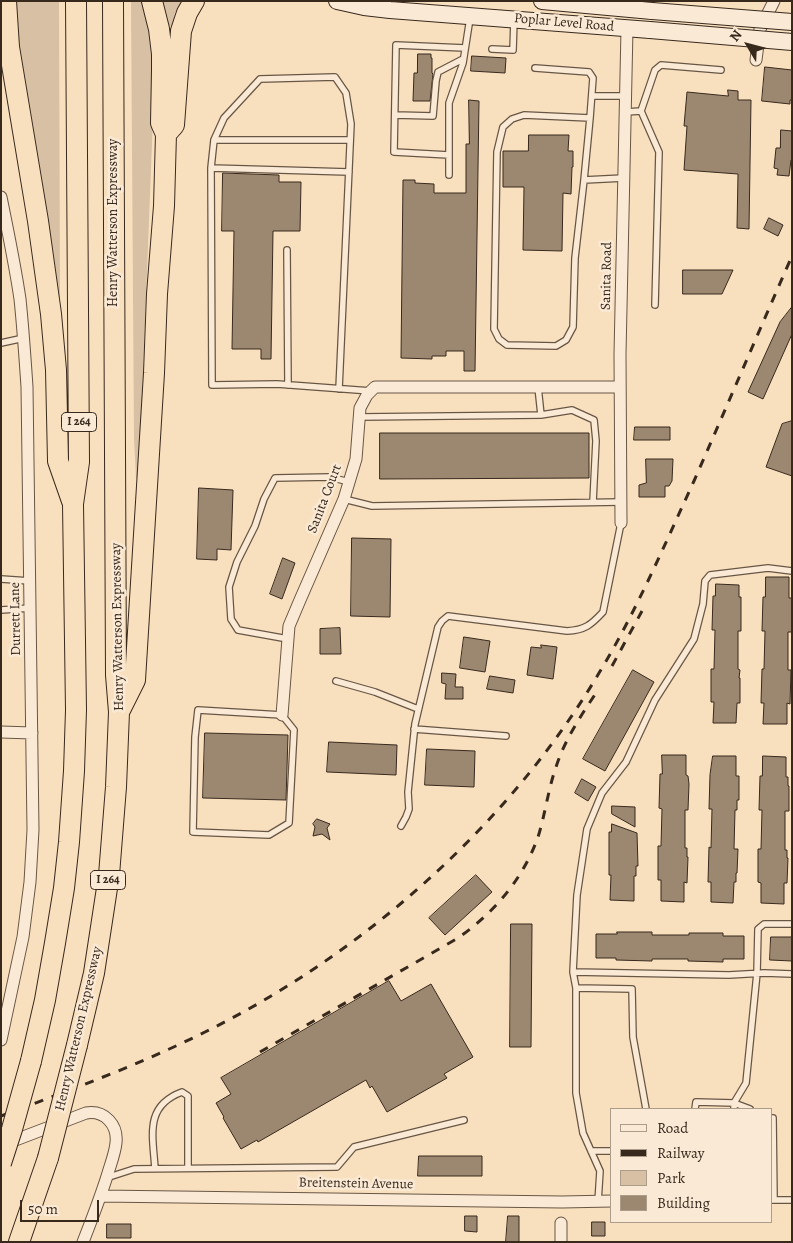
<!DOCTYPE html>
<html>
<head>
<meta charset="utf-8">
<style>
  body { margin:0 }
  #map { position:relative; width:793px; height:1243px; overflow:hidden; background:#f8dfbe; font-family:Alegreya,serif }
  canvas { display:block }
  .frame { position:absolute; inset:0; border:2px solid #38291d; pointer-events:none }
  .legend { position:absolute; left:610px; top:1108px; width:162px; height:115px; box-sizing:border-box; background:#faead5; border:1px solid #ac9d8b; margin:0; padding:6px 9px; list-style:none; font-size:15px; color:#38291d }
  .legend li { display:flex; align-items:center; gap:10px; height:25px }
  .legend b { width:25px; border:1px solid #ac9d8b }
  .north { position:absolute; left:723px; top:20px; width:50px; height:50px; -webkit-text-stroke:4px #faead5; paint-order:stroke; rotate:307deg; font-size:14px; font-weight:700; line-height:20px; text-align:center; color:#38291d }
  .north::after { content:''; display:block; margin:auto; width:18px; height:22px; background:#38291d; clip-path:polygon(50% 0,100% 100%,50% 72%,0 100%) }
  .scale { position:absolute; left:20px; top:1200px; width:79px; height:22px; box-sizing:border-box; border:2px solid #38291d; border-top:0; padding-left:6px; font-size:15px; line-height:18px; white-space:nowrap; color:#38291d; -webkit-text-stroke:4px #faead5; paint-order:stroke }
</style>
</head>
<body>
<div id="map">
<canvas width="793" height="1243"></canvas>
<div class="frame"></div>
<ul class="legend">
<li><b style="height:6px;background:#faead5"></b>Road</li>
<li><b style="height:6px;background:#38291d"></b>Railway</li>
<li><b style="height:14px;background:#d7c0a3"></b>Park</li>
<li><b style="height:14px;background:#9c8871"></b>Building</li>
</ul>
<div class="north">N</div>
<div class="scale">50 m</div>
</div>
<script>
const ctx = document.querySelector('canvas').getContext('2d');
ctx.lineJoin = 'round';
function paint(path, color) {
  ctx.fillStyle = color;
  ctx.fill(path, 'evenodd');
}
function trace(path, color, width, dash) {
  ctx.strokeStyle = color;
  ctx.lineWidth = width;
  ctx.lineCap = dash ? 'butt' : 'round';
  ctx.setLineDash(dash || []);
  ctx.stroke(path);
}
function label(font, color, halo, rows, align = 'center') {
  ctx.font = font + ' Alegreya,serif';
  ctx.lineWidth = 5;
  ctx.setLineDash([]);
  ctx.textBaseline = 'middle';
  ctx.strokeStyle = halo;
  ctx.fillStyle = color;
  for (const [text, x, y, turn = 0] of rows) {
    ctx.save();
    ctx.translate(x, y);
    ctx.rotate((+turn || 0) * Math.PI / 180);
    ctx.textAlign = isNaN(turn) ? turn : align;
    if (halo) ctx.strokeText(text, 0, 0);
    ctx.fillText(text, 0, 0);
    ctx.restore();
  }
}
paint(new Path2D(`
  M14,1H59L60,297H58L26,99Z
  M131,1H144L152,37L153,118L139,477L136,478L134,438Z
  M162,1H182L175,13L173,24L169,27L168,25Z`), '#d7c0a3');
const building = new Path2D(`
  M418,54H431V58H432V73L433,74L430,101H413L414,73H417Z
  M472,56L506,58L505,73L471,71Z
  M765,67L792,70V100H790V104L762,101Z
  M728,90L738,91V100H751L749,229L737,228L738,174L684,170L687,126H684L687,92L728,96Z
  M469,100L479,101L475,371H464V351H446V356H432V359L401,358L403,180H415V183L434,184V193H466V144H469Z
  M781,130L792,131V160H791L789,176L777,175L778,169L774,168L776,148H780Z
  M529,135H569L568,151H573V167H572L571,194L563,193L562,251L523,250L524,187H503V151H528Z
  M223,173L279,175V182H301L300,231H273L271,359H261V349H232L234,231H222Z
  M769,218L783,225L778,236L764,229Z
  M683,270H733L722,294H683Z
  M792,307V334L763,399L748,392L780,322Z
  M792,421V476L766,467L782,424Z
  M635,427H670V440H634Z
  M380,433H589V478L380,479Z
  M646,459H673L672,481L669,486H665V497H639V485L646,483Z
  M199,488L233,490L231,550L217,549V560L197,559Z
  M352,538L391,539L390,617L351,616Z
  M283,558L295,563L282,599L270,594Z
  M766,577H789V598H792V632H788V670H791L790,704L787,703V724H763L764,703H761L762,669H764L765,631H762L763,597H765Z
  M716,584L739,585V597H741V631H738V669L740,670L739,678H740V703H737L736,723H713L714,702H711V669H714L715,630H712L713,596H715Z
  M340,628L341,654H320V629Z
  M464,637L490,641L485,672L460,668Z
  M541,645L557,647L553,679L527,675L531,647L541,648Z
  M633,670L654,682L605,771L583,759Z
  M442,673L456,674L455,687H463V699H445L446,684L442,683Z
  M490,676L515,680L513,693L487,689Z
  M205,733L288,735L286,800L203,798Z
  M329,742L397,745L396,775L327,772Z
  M427,749L475,751L474,787L425,785Z
  M662,755H686V775L688,776L689,784L688,810H685V848H687V857H688L687,883L684,882V902L661,901V880H658V846H661L662,809L659,808L660,774H662Z
  M713,756H736V776H739V800H737V810H735L734,849H738L737,873H736V882H734L733,903L711,902V882H708L709,847L711,848L712,809H709L710,775Z
  M763,756L786,757V777H788V786H789V811H785V850H787V858H788L787,883H784V904L761,903V883L758,882V849H761L762,810H759L760,776H762Z
  M582,779L596,787L588,801L575,793Z
  M612,806L635,807V827L612,814Z
  M317,819L330,824L327,828L330,840L322,834L313,836L315,827L313,824Z
  M612,824L637,833L638,866H636V876H634V901L610,900L611,875H609V832H611Z
  M476,875L492,892L445,935L429,918Z
  M511,924H532L531,1047H510Z
  M617,932H652V935H689V933H723V936H744V959H723V962L688,961V959H652V961L616,960V958H596V934H617Z
  M771,937H792V961L770,960Z
  M389,981L401,1001L431,984L473,1057L444,1074L447,1078L387,1112L372,1086L370,1088L366,1080L258,1142L257,1140L241,1149L223,1118L224,1117L216,1103L231,1094L221,1078Z
  M419,1156H482V1176H418Z
  M465,1216H477V1232L465,1231Z
  M508,1216H519V1242H506Z
  M592,1222H605V1236H592Z
  M107,1224H131V1238H107Z`);
paint(building, '#9c8871');
trace(building, '#38291d', 1);
const lane = new Path2D(`
  M492,49L513,50L514,20
  M535,68L589,72L593,78L590,118L524,115L512,119L503,127L497,152L494,329L499,339L507,345L556,346L566,340L573,327L575,258L584,180L624,178
  M592,96H626
  M641,111L659,152L655,305
  M626,112L641,111L655,70L661,65L721,70
  M395,115L433,116L436,81L438,72L463,59
  M214,140H350
  M449,155L394,152L396,45L465,48
  M211,168L349,172
  M449,175V103L463,63L470,18
  M584,180L590,118
  M287,250L288,385
  M1,343L24,338
  M538,387L541,415L572,410L594,420L596,441L593,502
  M339,389L351,124L346,93L335,77L260,79L224,118L214,140L211,168L212,385L277,384L371,391
  M360,417L541,415
  M344,499L372,506L621,502
  M792,571L768,568L710,575L705,581L703,604L694,639L655,700L626,762L602,793L587,829L577,895L573,972L729,975L764,973L792,974
  M1,579L30,581
  M1,610L31,608
  M288,639L238,630L231,619L229,587L237,562L255,526L264,499L275,478L330,477L349,482
  M336,681L375,692L418,709
  M198,710L282,715L294,730L289,823L269,835L193,832L195,737Z
  M414,729L506,736
  M401,826L406,817L409,809L408,792L415,724L438,627L442,621L448,616L567,631C585,630 591,625 603,612L621,523
  M573,972L576,988
  M695,1109L696,1102L734,1103V1109
  M750,1109L734,1103L746,1083L757,973L758,929L764,924H792
  M772,1118H773L774,1200
  M591,1151H612
  M155,1169C153,1136 144,1106 182,1092L188,1096V1168
  M106,1178L134,1169L337,1167L354,1147L464,1120
  M772,1200H792
  M598,1202L600,1171L583,1133L576,1093V988L632,989L633,1037L646,1109`);
const street = new Path2D(`
  M756,60L760,29L774,1
  M1,197C8,231 15,265 20,299C23,328 25,357 27,387L33,830L30,882L23,937L1,1040
  M621,523L620,354L627,29
  M282,715L289,626L300,600L344,499L356,459L360,408L367,395L375,387H620
  M1,732L32,733
  M5,1144L86,1113C105,1110 118,1125 116,1143C115,1153 111,1163 108,1173C101,1196 92,1219 83,1242
  M101,1196L562,1202L612,1201
  M561,1242V1223`);
const secondary = new Path2D(`
  M337,1L364,7L390,10L650,30
  M542,1L652,11`);
const highway = new Path2D(`
  M6,1L9,47L38,221L51,314L56,370L58,461L72,501
  M166,134L174,125L181,31L187,13L194,1
  M119,712L135,680L154,373L157,294L164,206L166,134L161,123L162,71V54L159,29L152,1
  M77,1045L94,973L109,875L116,787L119,712L116,675L113,1
  M31,1061L45,1000L55,943L64,888L69,842L74,771L76,710L73,504L79,462L76,1
  M19,1242L48,1158`);
trace(lane, '#685645', 8);
trace(street, '#685645', 13);
trace(secondary, '#38291d', 18);
trace(highway, '#38291d', 22);
trace(lane, '#faead5', 5.5);
trace(street, '#faead5', 11);
trace(secondary, '#faead5', 16);
trace(highway, '#f8dfbe', 20);
trace(new Path2D(`
  M612,666L642,611
  M260,1052L458,938C494,913 523,879 538,837C545,815 548,790 556,767C565,739 582,714 598,690
  M1,1116C70,1090 139,1065 205,1032C363,954 509,825 599,673C636,612 664,546 694,481C727,406 759,331 792,256`), '#38291d', 3, [9, 9]);
const secondaryBridge = new Path2D(`
  M652,11L792,22
  M650,30L792,42`);
const highwayBridge = new Path2D(`
  M48,1158L77,1045
  M1,1163L12,1129L31,1061`);
trace(secondaryBridge, '#38291d', 18, []);
trace(highwayBridge, '#38291d', 22, []);
trace(secondaryBridge, '#faead5', 16);
trace(highwayBridge, '#f8dfbe', 20);
for (const [x, y, w] of [
  [79,422,35],
  [108,880,35]
]) {
  const box = new Path2D();
  box.roundRect(x - w / 2, y - 9.5, w, 19, 4);
  ctx.fillStyle = '#faead5';
  ctx.fill(box);
  trace(box, '#38291d', 1);
}
label('bold 12px', '#38291d', null, [
  ["I 264",79,422],
  ["I 264",108,880]
]);
label('14px', '#38291d', '#faead5', [
  ["Poplar Level Road",564,23,5],
  ["Henry Watterson Expressway",114,223,-90],
  ["Sanita Road",607,276,-89],
  ["Sanita Court",325,499,-69],
  ["Durrett Lane",16,619,-91],
  ["Henry Watterson Expressway",118,627,-91],
  ["Henry Watterson Expressway",79,1029,-77],
  ["Breitenstein Avenue",356,1184,1]
]);
</script>
</body>
</html>
